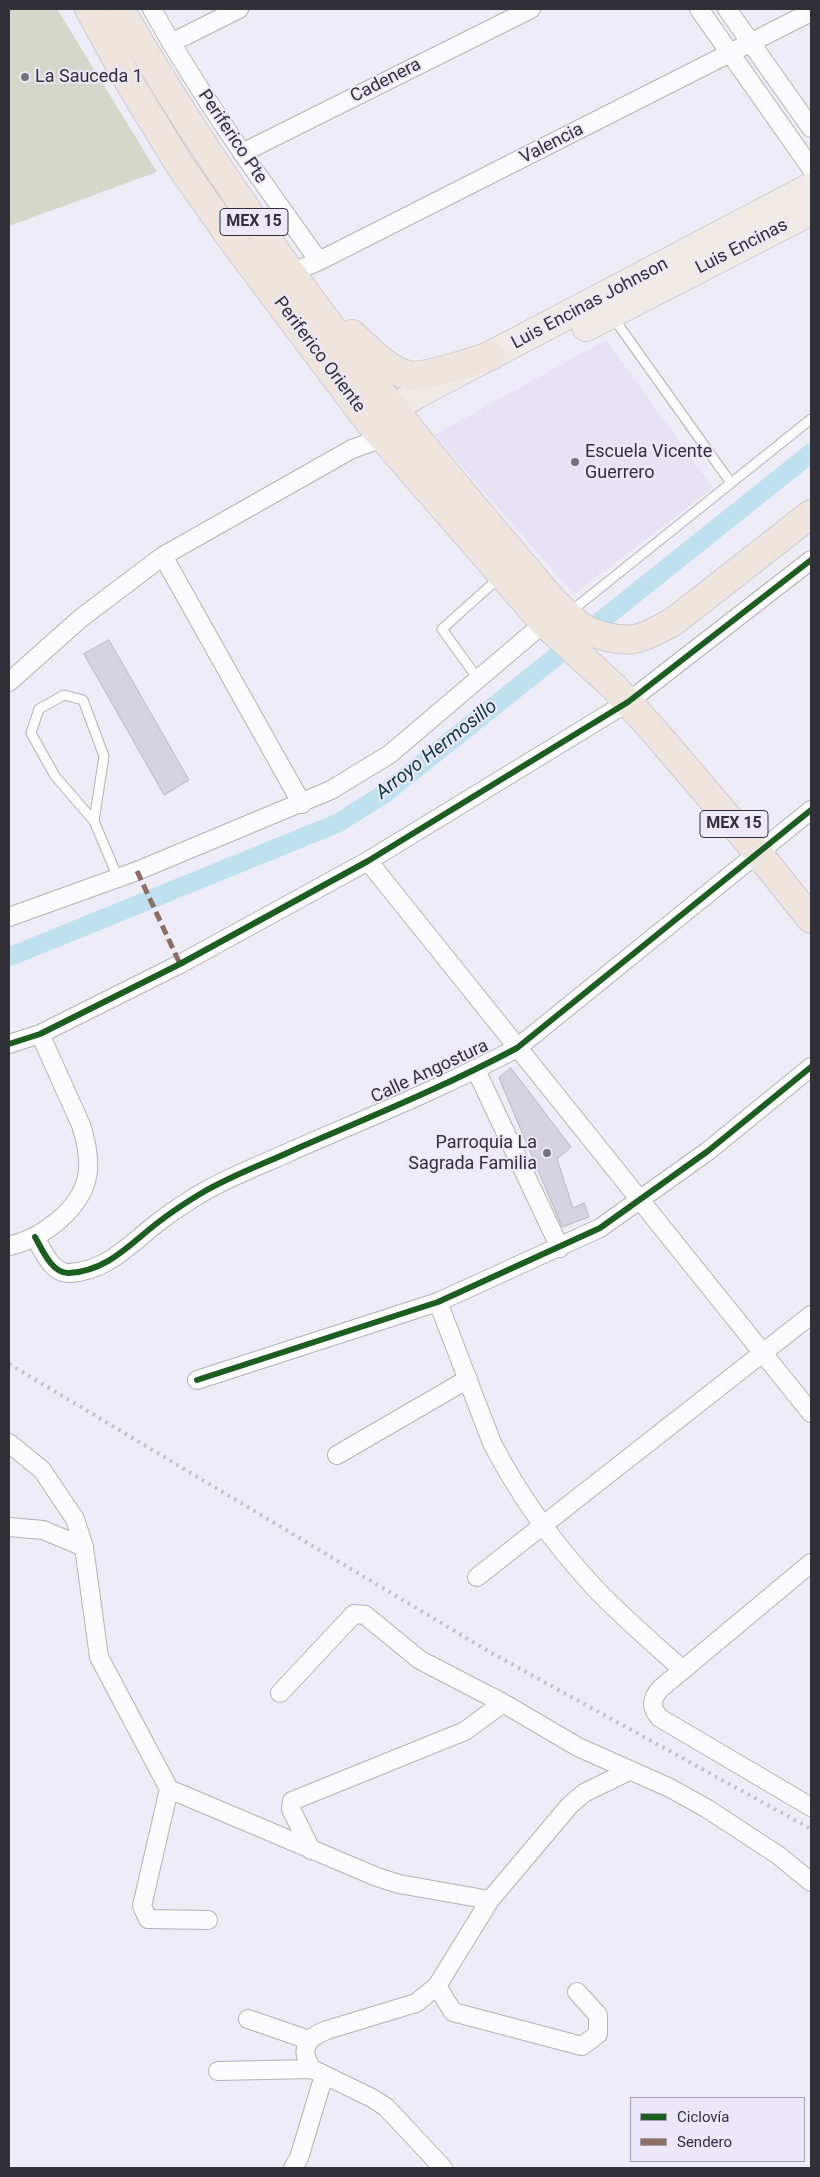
<!DOCTYPE html>
<html>
<head>
<meta charset="utf-8">
<style>
  body { margin:0 }
  #map { position:relative; width:820px; height:2177px; overflow:hidden; background:#eeecf6; font-family:Roboto,sans-serif }
  canvas { display:block }
  .frame { position:absolute; inset:0; border:10px solid #323037; pointer-events:none }
  .legend { position:absolute; left:630px; top:2097px; width:175px; height:65px; box-sizing:border-box; background:#ece8fa; border:1px solid #a29eac; margin:0; padding:6px 9px; list-style:none; font-size:15px; color:#323037 }
  .legend li { display:flex; align-items:center; gap:10px; height:25px }
  .legend b { width:25px; border:1px solid #a29eac }
</style>
</head>
<body>
<div id="map">
<canvas width="820" height="2177"></canvas>
<div class="frame"></div>
<ul class="legend">
<li><b style="height:6px;background:#1b5e20"></b>Ciclovía</li>
<li><b style="height:6px;background:#8d6e63"></b>Sendero</li>
</ul>
</div>
<script>
const ctx = document.querySelector('canvas').getContext('2d');
ctx.lineJoin = 'round';
function paint(path, color) {
  ctx.fillStyle = color;
  ctx.fill(path, 'evenodd');
}
function trace(path, color, width, dash) {
  ctx.strokeStyle = color;
  ctx.lineWidth = width;
  ctx.lineCap = dash ? 'butt' : 'round';
  ctx.setLineDash(dash || []);
  ctx.stroke(path);
}
function label(font, color, halo, rows, align = 'center') {
  ctx.font = font + ' Roboto,sans-serif';
  ctx.lineWidth = 4;
  ctx.setLineDash([]);
  ctx.textBaseline = 'middle';
  ctx.strokeStyle = halo;
  ctx.fillStyle = color;
  for (const [text, x, y, turn = 0] of rows) {
    ctx.save();
    ctx.translate(x, y);
    ctx.rotate((+turn || 0) * Math.PI / 180);
    ctx.textAlign = isNaN(turn) ? turn : align;
    if (halo) ctx.strokeText(text, 0, 0);
    ctx.fillText(text, 0, 0);
    ctx.restore();
  }
}
paint(new Path2D(`
  M606,340L713,488L574,594L434,435Z`), '#e7e3f5');
paint(new Path2D(`
  M9,9H57L157,172L9,226Z`), '#d5d7cb');
trace(new Path2D(`
  M9,957L338,823L384,794L811,453`), '#bfe1ef', 19);
const building = new Path2D(`
  M109,640L189,780L164,795L84,654Z
  M511,1068L571,1147L557,1159L573,1208L584,1203L589,1217L562,1227L499,1078Z`);
paint(building, '#d4d2dd');
trace(building, '#b9b7be', 1);
const service = new Path2D(`
  M612,316L731,483
  M570,612L811,419
  M478,679L442,629L500,577
  M94,821L104,756L83,700L64,695L39,709L31,733L55,776L94,821L118,878`);
const minor = new Path2D(`
  M152,9C201,97 260,179 319,261
  M699,9L811,168
  M727,9L811,128
  M171,43L239,9
  M242,153L531,9
  M291,273L319,261L811,12
  M163,556L302,804
  M9,682L81,618L163,556L352,449L383,438
  M368,861L811,1413
  M9,917L137,871L331,790L390,754L544,623
  M9,1044L40,1034L180,964L368,861L628,702L811,560
  M476,1070L560,1248
  M35,1237C42,1249 52,1274 69,1273C107,1271 129,1245 156,1224C170,1213 185,1203 200,1194C230,1176 264,1164 296,1149C370,1117 446,1086 517,1048L811,810
  M9,1246C43,1238 84,1208 88,1171C89,1155 86,1140 81,1125L40,1034
  M438,1302L492,1443C519,1495 554,1544 594,1587C621,1616 653,1643 683,1670
  M197,1380L438,1302L600,1228L708,1151L811,1067
  M9,1443L42,1470L75,1519L84,1547L99,1657L169,1789L142,1906L148,1919L208,1920
  M337,1455L468,1379
  M9,1527L43,1530L84,1547
  M811,1563L661,1688C651,1699 650,1707 660,1718L811,1807
  M477,1577L811,1315
  M280,1693L354,1614L365,1615L420,1660L503,1703L578,1747L670,1788L706,1808L778,1855L811,1882
  M169,1789L377,1877L399,1884L490,1900
  M311,1850L291,1809L292,1801L465,1731L503,1703
  M437,1986L453,2012L582,2046L598,2034V2015L577,1992
  M248,2019L309,2040
  M218,2071L312,2069
  M293,2168L299,2158L324,2075
  M443,2168L386,2107L372,2098L312,2069C299,2049 306,2038 327,2030L416,2003L437,1986L490,1900L570,1805L584,1793L629,1771`);
const primary = new Path2D(`
  M586,327L811,211
  M374,421L417,394L811,187`);
const trunk = new Path2D(`
  M89,9L132,87L179,164L228,234L370,423L544,623L614,687L655,732L758,853L811,919
  M120,9C203,155 301,292 405,423C453,484 504,542 553,601C562,609 570,618 579,625C592,635 617,641 634,639C647,637 661,628 673,622L811,514
  M352,334C368,348 386,370 408,375C424,379 473,361 491,356`);
trace(service, '#b3b1b9', 11);
trace(minor, '#b3b1b9', 20);
trace(primary, '#cccad0', 30);
trace(trunk, '#cccad0', 30);
trace(service, '#fcfcfe', 9);
trace(minor, '#fcfcfe', 18);
trace(primary, '#f1ebe7', 28);
trace(trunk, '#eee5df', 28);
trace(new Path2D(`
  M9,1364L488,1651L811,1829`), '#c2c1c4', 4, [2.5, 5]);
trace(new Path2D(`
  M137,871L180,964`), '#8d6e63', 5, [10, 5]);
trace(new Path2D(`
  M9,1044L40,1034L180,964L368,861L628,702L811,560
  M35,1237C42,1249 52,1274 69,1273C107,1271 129,1245 156,1224C170,1213 185,1203 200,1194C230,1176 264,1164 296,1149C370,1117 446,1086 517,1048L811,810
  M197,1380L438,1302L600,1228L708,1151L811,1067`), '#1b5e20', 6);
for (const [x, y, r, color] of [
  [25,77,5,"#74727a"],
  [575,462,5,"#74727a"],
  [547,1153,5,"#74727a"]
]) {
  const dot = new Path2D();
  dot.arc(x, y, r, 0, 2 * Math.PI);
  ctx.fillStyle = color;
  ctx.fill(dot);
  trace(dot, '#ece8fa', 2);
}
for (const [x, y, w] of [
  [254,222,68],
  [734,824,68]
]) {
  const box = new Path2D();
  box.roundRect(x - w / 2, y - 13.5, w, 27, 4);
  ctx.fillStyle = '#ece8fa';
  ctx.fill(box);
  trace(box, '#323037', 1);
}
label('bold 16px', '#323037', null, [
  ["MEX 15",254,222],
  ["MEX 15",734,824]
]);
label('18px', '#323037', '#ece8fa', [
  ["La Sauceda 1",35,77],
  ["Escuela Vicente",585,452],
  ["Guerrero",585,473],
  ["Parroquia La",537,1143,"right"],
  ["Sagrada Familia",537,1164,"right"]
], 'left');
label('18px', '#323037', '#ece8fa', [
  ["Cadenera",386,81,-27],
  ["Periferico Pte",232,137,56],
  ["Valencia",552,144,-27],
  ["Luis Encinas",742,247,-27],
  ["Luis Encinas Johnson",590,304,-28],
  ["Periferico Oriente",319,355,53],
  ["Calle Angostura",430,1072,-25]
]);
label('italic 19px', '#0a3843', '#ece8fa', [
  ["Arroyo Hermosillo",437,750,-38]
]);
</script>
</body>
</html>
